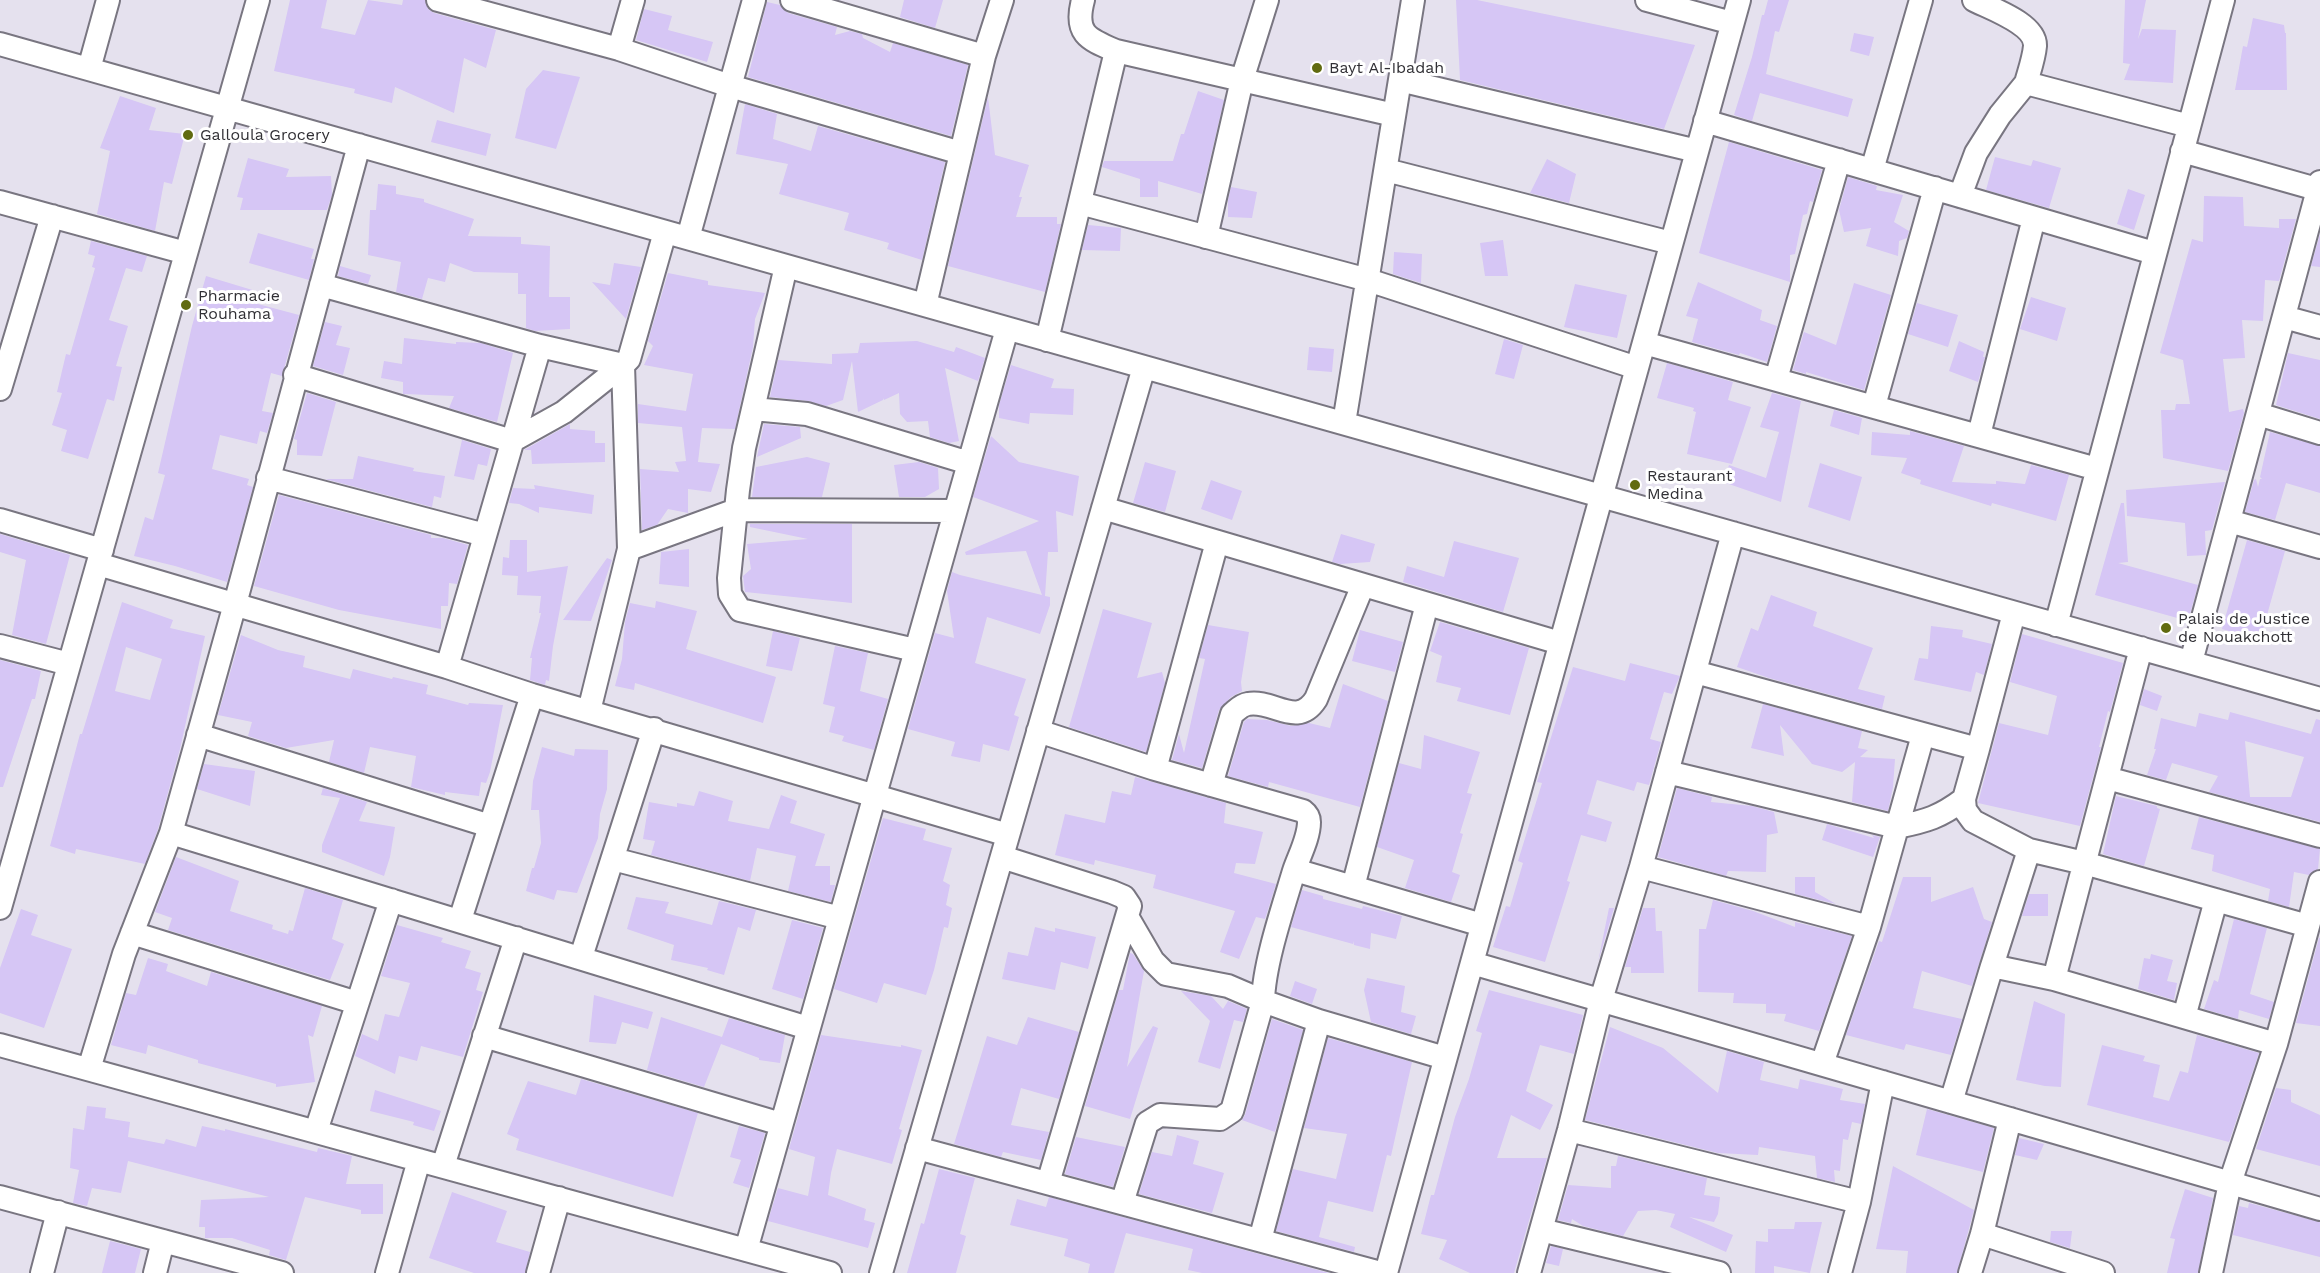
<!DOCTYPE html>
<html>
<head>
<meta charset="utf-8">
<style>
  body { margin:0 }
  canvas { display:block; background:#e5e1ee }
</style>
</head>
<body>
<canvas width="2320" height="1273"></canvas>
<script>
const ctx = document.querySelector('canvas').getContext('2d');
ctx.lineJoin = 'round';
function paint(path, color) {
  ctx.fillStyle = color;
  ctx.fill(path, 'evenodd');
}
function trace(path, color, width, dash) {
  ctx.strokeStyle = color;
  ctx.lineWidth = width;
  ctx.lineCap = dash ? 'butt' : 'round';
  ctx.setLineDash(dash || []);
  ctx.stroke(path);
}
function label(font, color, halo, rows, align = 'center') {
  ctx.font = font + ' "Work Sans",sans-serif';
  ctx.lineWidth = 6;
  ctx.setLineDash([]);
  ctx.textBaseline = 'middle';
  ctx.strokeStyle = halo;
  ctx.fillStyle = color;
  for (const [text, x, y, turn = 0] of rows) {
    ctx.save();
    ctx.translate(x, y);
    ctx.rotate((+turn || 0) * Math.PI / 180);
    ctx.textAlign = isNaN(turn) ? turn : align;
    if (halo) ctx.strokeText(text, 0, 0);
    ctx.fillText(text, 0, 0);
    ctx.restore();
  }
}
paint(new Path2D(`
  M290,0H327L321,28L355,35L368,0L402,5L403,0H425L428,9L434,13L496,30L486,68L464,58L454,113L395,87L392,103L354,93L355,89L274,71Z
  M904,0H943L935,28L900,17Z
  M1456,0H1477L1695,45L1664,129L1460,80Z
  M1768,0H1789L1779,32L1775,31L1766,74L1853,99L1848,117L1760,93L1752,121L1734,115L1752,57L1762,15H1764Z
  M2125,0H2146L2138,39L2142,29L2176,30L2173,83L2124,80L2130,64L2123,63Z
  M767,2L780,5L788,13L837,27L835,35L850,31L862,34L863,38L890,52L893,43L968,65L951,136L748,77Z
  M644,9L672,16L668,30L713,42L707,62L636,40Z
  M2253,18L2284,25L2285,33H2286L2287,90H2235L2243,46L2247,47Z
  M1854,33L1874,37L1869,56L1850,51Z
  M543,70L580,77L556,149L515,138L526,89Z
  M1198,91L1224,100L1202,194L1158,181V197H1140V179L1102,167L1104,161H1173L1181,134H1184Z
  M120,96L156,108L149,130L185,134L172,184L164,182L155,231L97,214L110,151L100,148Z
  M988,97L995,155L1029,165L1019,197H1022L1016,217H1057V224H1061L1045,292L948,266Z
  M745,104L777,114L773,139L811,151L818,126L945,162L922,260L887,249L889,243L844,230L849,213L779,194L788,164L736,154Z
  M437,120L491,134L486,156L431,142Z
  M1729,142L1822,170L1813,202L1810,201L1807,214L1803,215L1795,254L1790,255V282L1699,253Z
  M1995,157L2031,166L2033,160L2061,168L2049,208L1986,190Z
  M248,158L289,169L286,177L331,176L332,195L327,210H240L243,198L237,197Z
  M1547,159L1576,174L1569,203L1530,193Z
  M1848,177L1877,186L1876,190L1903,195L1894,222L1909,231L1907,238L1899,241L1898,256L1866,246L1871,228L1844,232L1839,210Z
  M378,184L396,186V194L424,199V202L474,219L468,236L521,237V244L550,246L549,297H570V329L535,331L526,328V294H518V273L474,272L450,263L445,282L428,278L422,299L396,292L401,262L368,255L370,210H376Z
  M1231,187L1257,192L1252,218L1228,217V200Z
  M2128,189L2145,195L2134,230L2117,224Z
  M2204,196L2243,197L2244,226L2279,228V219H2296L2279,281L2265,280L2263,321L2242,320L2245,358L2223,359L2229,412L2243,409L2244,413L2228,471L2163,458L2161,410H2175L2176,404H2190L2183,360L2160,353L2192,239L2203,242Z
  M1088,225L1121,228L1120,251L1082,250Z
  M258,233L314,249L311,259H314L309,280L249,263Z
  M2320,234V267L2311,266Z
  M1503,240L1508,276H1485L1480,243Z
  M91,241L147,256L142,272L126,268L109,320L128,326L116,366L122,367L114,401L107,399L88,459L61,451L67,430L52,425L62,393L57,392L66,354L70,355L95,268L92,267L95,256L88,254Z
  M1394,252L1422,254L1421,283L1393,274Z
  M614,263L641,267L626,319L592,282L610,285Z
  M340,266L371,275L368,284L338,276Z
  M668,273L708,281V285L765,293L755,319L753,347L735,429L702,428L698,462L720,464L711,492L688,489V513L668,509L657,525L642,530L640,469L679,472L675,462L686,461L682,427L638,423V404L686,411L693,374L644,365L653,346L648,341Z
  M206,276L259,292L258,304L299,315L282,376L271,373L262,411L273,413L267,433L260,431L257,444L220,435L212,469L249,479L247,485L253,487L227,582L175,566L134,556L145,517L153,520L165,475L158,473L192,326Z
  M1698,282L1762,310L1760,320L1777,326L1767,362L1740,353L1739,355L1692,342L1698,319L1686,316Z
  M1854,283L1891,295L1864,390L1806,372V374L1793,370L1804,332L1836,345Z
  M1575,284L1627,295L1617,338L1564,327Z
  M2031,297L2066,308L2057,341L2020,329Z
  M1917,303L1958,315L1948,347L1908,334Z
  M325,322L342,326L336,345L350,348L343,375L313,366Z
  M404,338L456,344V342L481,343L513,353L497,422L449,408L454,396L405,394H403V382L381,378L384,361L402,364Z
  M1504,339L1523,345L1514,379L1495,374Z
  M917,341L954,352L956,347L985,358L978,381L945,368L959,441L949,443L930,437L928,421L907,422L900,414L899,393L884,400V398L883,400L858,412L852,361L843,400L826,406L808,401L770,397L778,360L832,364V354L858,353L860,343Z
  M1959,341L1984,352L1983,357H1985L1978,382L1949,371Z
  M1309,347L1334,349L1332,372L1307,370Z
  M2288,353L2320,360V419L2276,405Z
  M1667,363L1733,382L1728,400L1751,407L1732,464L1687,454L1696,412L1693,411L1694,408L1657,398Z
  M1011,365L1054,379L1051,388L1074,389L1073,415L1030,413L1029,424L999,418V405Z
  M307,393L336,402L322,456L297,455V440L294,439Z
  M1772,393L1801,401L1781,502L1723,482L1729,465L1766,478L1779,432L1760,427Z
  M1834,410L1862,418L1859,435L1830,426Z
  M570,424V429L595,431V443H605V462L532,464L531,450H524Z
  M764,424L800,427L801,438L757,457Z
  M1910,431L1964,446L1952,482L1996,484V481L2025,484L2031,465L2069,475L2056,521L1992,503L1991,506L1920,484L1921,480L1901,473L1907,458L1871,455L1872,432L1910,435Z
  M2270,432L2320,446V493L2286,483L2275,520L2245,512L2254,480L2256,479L2258,487L2260,479H2262L2260,477Z
  M991,436L1019,462L1079,476L1073,516L1056,511L1058,552H1048L1045,596L1050,597V605L1040,634L987,617L975,663L1026,679L1014,715L1019,717L1009,751L983,744L980,762L951,756L955,742L908,729L935,633L954,638L947,591L952,572L960,575L1042,595L1026,551L966,555L965,552L1039,521L973,497Z
  M462,440L491,449L487,466L478,464L474,480L454,476Z
  M358,456L414,468L413,471L445,476L441,498L434,496L432,507L325,479H353Z
  M807,457L830,463L822,497H752L756,467Z
  M919,462L938,468L939,489L925,497H899L894,465Z
  M1145,462L1176,471L1165,512L1133,503Z
  M1820,463L1862,477L1850,521L1808,507Z
  M1211,480L1242,491L1232,520L1201,509Z
  M2225,482L2212,530L2205,531L2206,555L2187,556L2185,523L2127,516L2126,490Z
  M534,485L594,495L592,514L539,507V513L519,504L509,503L513,488L535,489Z
  M279,495L431,535V538H443L468,545L457,584L449,583L448,606H441V629L339,610L254,586Z
  M2121,503H2124L2128,562L2118,563L2198,585L2188,621L2095,595Z
  M750,524H852V603L745,592L743,576L751,569L747,544L808,539L750,527Z
  M0,534L70,555L46,644L12,635L26,560L0,552Z
  M1341,534L1375,544L1370,562L1340,564L1332,562Z
  M510,540H527V572L568,566L553,646L549,681L546,680L545,685L530,680L532,658H530L541,613H539L541,596L517,595L518,576L502,575L503,557L509,558Z
  M2247,540L2285,551L2260,640L2222,629Z
  M1454,541L1519,558L1503,612L1403,582L1407,566L1444,577Z
  M689,549V587L659,584L661,552Z
  M607,558L612,560L591,621L563,620Z
  M1771,595L1817,612L1813,626L1873,648L1858,689L1885,696L1882,709L1769,678L1737,667L1751,628L1758,631Z
  M656,601L697,611L686,649L776,677L763,723L635,683L634,690L615,686L622,659L625,622L630,603L655,608Z
  M122,602L173,620L170,628L205,636L180,749L158,829L145,864L76,849L75,854L50,846L80,734H82ZM126,647L162,659L150,700L115,691Z
  M1103,609L1152,623L1137,678L1162,672L1165,683L1146,752L1069,727Z
  M1440,622L1529,648L1510,715L1457,701L1461,688L1436,682L1442,656L1430,651Z
  M1208,625L1249,632L1241,682L1242,691L1231,697L1219,710L1202,768L1172,760L1179,734L1184,753L1205,659L1199,658Z
  M1931,626L1963,630L1962,637L1992,644L1984,675L1976,672L1971,692L1914,680L1919,658L1928,659Z
  M1360,630L1403,642L1395,672L1352,661Z
  M773,631L800,638L792,671L766,666Z
  M2022,634L2123,663L2110,712L2108,711L2099,747H2101L2080,826L1978,803L1999,723L2048,735L2057,696L2010,682Z
  M241,635L278,650L305,656L303,667L350,679L353,669L392,679L393,677L428,685L426,694L468,705L469,703L503,705L490,772L486,783L481,782L479,796L445,792V795L411,787L416,756L370,747L364,773L329,762L334,740L286,748L248,736L252,722L218,715Z
  M835,646L868,653L860,691L888,699L874,750L842,741L844,736L829,732L835,707L823,704Z
  M0,660L41,671L35,699H32L3,787H0Z
  M1630,663L1680,676L1672,694L1664,692L1650,739L1661,742L1649,785L1637,782L1634,791L1597,780L1587,814L1612,822L1606,842L1581,835L1567,881L1570,882L1545,962L1493,947L1506,906L1510,907L1523,863L1518,861L1542,783L1537,782L1573,667L1625,681Z
  M1343,684L1388,701L1360,807L1269,782L1268,787L1228,776L1244,722L1247,719L1267,720L1291,726L1309,723L1330,728Z
  M2144,689L2162,696L2157,711L2140,705Z
  M1763,704L1862,731L1858,748L1868,750L1860,757L1895,759L1893,787L1888,811L1852,802L1855,762L1842,772L1812,764L1780,725L1784,756L1751,748Z
  M2230,712L2311,734L2316,719L2320,720V822L2209,792L2218,776L2172,763L2166,780L2147,775L2156,749H2154L2161,718L2196,727L2199,713L2228,720ZM2245,741L2304,757L2291,797H2250Z
  M1424,735L1480,752L1467,793L1472,794L1460,833L1463,834L1452,872L1460,875L1451,902L1405,888L1414,860L1377,847L1399,763L1421,769Z
  M542,747L574,756L575,749L608,750L607,789L600,814L598,838L577,893L557,890L554,900L526,891L532,868H534L541,843L539,810H531L533,781Z
  M204,764L255,771L250,806L197,789Z
  M1135,777L1226,803L1224,823L1263,832L1255,864L1236,863L1234,873L1276,884L1265,919L1256,917L1239,959L1220,952L1235,911L1153,888L1156,875L1095,860L1094,865L1055,855L1065,814L1105,823L1112,791L1131,795Z
  M323,788L367,802L359,821L395,827L390,857L384,876L322,852V845L340,798L321,795Z
  M1677,788L1712,797L1711,802L1752,806L1774,812L1778,833L1767,835L1766,872L1728,871L1726,876L1658,857Z
  M699,791L733,801L728,821L769,829L781,795L797,801L790,823L825,834L815,866H830V885H835L831,902L788,891L796,856L757,848L750,881L651,855L655,841L643,839L649,802L677,807V803L694,806Z
  M2116,796L2157,806V808L2160,809L2144,866L2103,854Z
  M2199,817L2320,849L2318,869L2309,875L2294,872L2289,907L2268,901L2270,889L2212,871L2214,855L2191,849Z
  M883,818L926,829L923,840L952,848L943,881L950,885L946,905L952,908L948,928L944,927L934,970L926,995L884,983L877,1003L834,989Z
  M1827,824L1874,838L1872,835L1880,837L1873,857L1822,840Z
  M176,857L239,881L230,911L273,925L272,929L288,934L289,930L293,931L305,888L343,900L332,939L344,944L330,980L168,930L172,918L155,912Z
  M1795,877H1815V892L1836,904L1795,894Z
  M1903,877H1931V902L1973,887L1984,919L1992,922L1972,986L1922,971L1913,1008L1962,1019L1951,1055L1906,1044L1904,1050L1846,1035L1879,941L1882,942Z
  M1302,890L1323,896V899L1362,909L1363,906L1402,916L1396,939L1371,933L1370,949L1354,945L1353,941V944L1291,927Z
  M2029,894H2048V916H2022Z
  M636,897L669,902L665,913L712,925L719,901L756,910L750,931L738,927L724,975L707,970L708,968L671,960L674,945L627,929Z
  M1713,900L1753,911L1795,927V922L1852,936L1819,1031L1784,1021L1786,1014L1766,1013V1004L1733,1003L1734,993L1698,992L1699,929H1706Z
  M1609,908H1614L1598,962Z
  M1643,908H1655L1656,931H1662L1664,973H1631V967H1625Z
  M21,909L38,915L31,935L72,949L44,1028L0,1013V968Z
  M2234,919L2267,928L2250,994L2274,1002L2269,1019L2239,1010L2238,1019L2204,1009L2214,980L2218,982Z
  M792,920L823,928L803,999L772,989Z
  M397,925L443,938L441,942L471,951L465,968L481,973L476,990L483,992L463,1057L421,1046L417,1061L399,1056L395,1074L355,1056L362,1034L378,1041L385,1014L399,1017L410,983L381,976Z
  M1035,927L1055,932V928L1096,937L1088,969L1061,962L1055,990L1002,979L1008,952L1028,956Z
  M2319,938H2320V1026L2296,1023Z
  M1130,953L1133,954L1144,971L1127,1067L1153,1026L1158,1028L1130,1119L1085,1106L1119,990H1123Z
  M2151,954L2173,960L2167,981L2177,983L2174,1000L2138,989L2144,958L2150,959Z
  M148,958L168,964L166,971L207,986L211,972L322,1006L313,1037L308,1035L315,1082L276,1087V1084L198,1063V1060L148,1045L146,1054L111,1045L126,993L136,995Z
  M1367,978L1405,986L1401,1012L1416,1016L1411,1034L1371,1022L1364,990Z
  M1295,981L1317,989L1312,1004L1290,996Z
  M1489,990L1583,1015L1574,1054L1540,1045L1526,1091L1553,1105L1540,1130L1511,1115L1497,1158H1547L1514,1273H1470L1439,1259L1447,1240L1421,1234L1431,1195H1434L1455,1117L1469,1079L1482,1033L1476,1031Z
  M1181,991L1211,996L1223,1009L1228,1001L1247,1009L1243,1022L1234,1020L1220,1069L1198,1062L1210,1021Z
  M594,995L653,1012L648,1029L622,1022L616,1044L589,1042Z
  M2034,1001L2065,1014L2061,1087L2045,1086L2016,1080Z
  M661,1017L722,1037L729,1018L785,1035L780,1063L759,1060V1058L721,1044L704,1087L647,1070Z
  M1028,1017L1079,1032L1059,1099L1021,1088L1011,1125L1049,1132L1041,1160L1003,1152L1001,1157L954,1144L987,1036L1017,1045Z
  M1272,1019L1303,1030L1275,1132L1242,1120L1245,1115Z
  M1610,1027L1663,1048L1718,1093L1727,1051L1764,1062L1760,1080L1798,1089L1800,1079L1843,1089L1840,1100L1865,1104L1861,1124L1852,1122L1848,1140L1843,1139L1840,1171L1834,1170L1835,1182L1817,1178L1815,1156L1759,1147L1758,1155L1718,1153L1585,1120Z
  M821,1035L901,1047V1045L922,1050L899,1129L902,1130L892,1164L837,1149L831,1173L828,1195L866,1209L864,1220L875,1223L868,1248L768,1221L778,1188L808,1196L815,1157L789,1149Z
  M2197,1035L2259,1053L2229,1142L2087,1105L2102,1045L2145,1056L2143,1061L2160,1065L2153,1097L2169,1101L2180,1071L2188,1073Z
  M1328,1038L1412,1062L1391,1156L1387,1155L1373,1212L1328,1201L1319,1237L1355,1247L1354,1252L1276,1231L1293,1169L1336,1179L1347,1134L1304,1128Z
  M581,1079L698,1113L673,1197L516,1150L519,1139L507,1134L528,1081L576,1095Z
  M2276,1088L2291,1090V1102L2320,1115V1166L2256,1149Z
  M375,1090L441,1111L434,1131L413,1125L414,1122L370,1111Z
  M87,1106L106,1108L105,1118L130,1122L128,1137L164,1144L166,1139L196,1147L202,1126L225,1131V1129L317,1152L318,1148L352,1156L346,1184H383V1214H361V1210L305,1197L286,1260L269,1255L270,1250L232,1238H205V1227H199L201,1200L269,1197L128,1161L121,1193L92,1188L87,1206L73,1203L79,1170L70,1168L73,1128L84,1130Z
  M1927,1109L1994,1128L1983,1172L1916,1155Z
  M739,1126L765,1133L749,1188L733,1183L741,1160L730,1157Z
  M1177,1135L1199,1141L1193,1164L1224,1173L1212,1213L1139,1194L1152,1152L1172,1156Z
  M1076,1137L1125,1147L1113,1187L1065,1174Z
  M2019,1138L2044,1144L2037,1160L2015,1155Z
  M1618,1156L1707,1178L1704,1195L1720,1197L1718,1214L1714,1222L1689,1217L1733,1235L1726,1252L1670,1227L1675,1214L1656,1210L1638,1211L1623,1236L1583,1226L1572,1219L1571,1223L1558,1220L1568,1185L1611,1188V1166H1616Z
  M1893,1166L1974,1210L1957,1273H1906L1908,1251L1876,1249Z
  M939,1169L975,1178L960,1234L966,1236L956,1273H907L921,1223L924,1224Z
  M2185,1189L2213,1198L2198,1273H2167L2175,1239L2170,1238Z
  M452,1192L507,1211L496,1242L530,1252L525,1273H474L429,1258Z
  M1049,1197L1329,1273H1202L1188,1270L1193,1249L1126,1233L1114,1273H1088L1090,1264L1064,1256L1068,1239L1010,1225L1017,1199L1046,1207Z
  M2249,1203L2320,1222V1257L2233,1235L2239,1206L2248,1208Z
  M1795,1222H1822L1810,1273L1774,1266V1273H1755L1756,1241L1768,1242V1229H1794Z
  M2051,1231H2072L2070,1248L2050,1242Z
  M110,1241L141,1249L135,1273H102Z
  M1551,1246L1563,1249L1559,1266L1546,1263Z`), '#d6c6f5');
const minor = new Path2D(`
  M438,0L619,49L730,86L961,153
  M792,0L984,56
  M1083,0C1074,34 1088,39 1116,51L1394,115
  M1647,0L1732,23
  M1974,0C1992,9 2036,24 2035,46C2034,58 2029,72 2026,83L2189,126
  M0,44L2320,699
  M619,49L633,0
  M89,69L108,0
  M1400,80L1697,151
  M1705,121L2154,253
  M2182,151L2320,190
  M1386,170L1671,243
  M1872,170L1921,0
  M1960,196L1976,153L2000,115L2026,83
  M0,202L186,253
  M1080,203L1368,280L1637,368
  M1206,237L1242,80L1267,0
  M688,238L754,0
  M786,266L744,448L738,490L729,578L730,594L740,610L915,650
  M321,285L540,346L623,365L629,359L665,232
  M925,305L984,56L1002,0
  M2284,317L2320,327
  M1047,340L1116,51
  M1644,343L2097,469
  M295,375L512,441L564,412L623,365L629,549L589,711
  M1776,379L1839,160
  M0,389L52,216
  M1874,406L1935,188
  M753,409L807,414L969,463
  M2258,414L2320,433
  M1344,423L1413,0
  M1979,435L2034,218
  M268,478L485,535
  M1103,508L1560,643
  M0,520L102,550
  M2229,521L2320,547
  M629,549L736,510L955,511
  M98,564L447,667L532,695L1008,835
  M2056,625L2223,0
  M0,646L69,664
  M2191,662L2320,182
  M447,667L540,346
  M1695,672L1978,749L2014,613
  M1038,731L1155,769L1303,811C1307,814 1309,817 1309,822C1309,838 1299,856 1294,871C1283,908 1264,963 1263,1001L1319,1021
  M198,735L490,826
  M1978,749L1964,799L1965,810L1973,821L2029,850L2084,863L2308,926
  M1155,769L1217,542
  M1667,772L1897,827C1927,821 1940,817 1964,799
  M2107,778L2320,836
  M1211,785L1232,714C1237,710 1241,705 1248,704C1273,699 1297,729 1316,699L1363,585
  M171,833L808,1028
  M1002,857L1112,892L1124,897L1130,906L1048,1183
  M613,859L840,918
  M1641,867L1869,927
  M1295,870L1482,925
  M1353,887L1427,604
  M0,908L258,0
  M460,920L532,695
  M132,933L357,1003
  M581,957L654,729
  M1472,963L2320,1209
  M1992,966L2029,850
  M2054,979L2141,648
  M2184,1017L2216,900
  M484,1036L781,1124
  M0,1045L830,1273
  M1822,1064L1869,927L1923,735
  M89,1069L124,954L171,833L235,604L359,145
  M1951,1102L1992,966L2054,979L2276,1044
  M1569,1130L1859,1202
  M316,1131L391,900
  M917,1148L1381,1273
  M443,1166L516,938
  M0,1197L282,1273
  M1122,1203L1147,1123L1160,1115L1220,1119L1232,1111L1263,1001L1228,986L1166,974L1153,961L1128,918
  M1541,1230L1719,1273
  M1982,1234L2103,1273
  M1260,1240L1319,1021L1445,1058
  M746,1250L1007,329
  M42,1273L58,1212
  M155,1273L163,1241
  M387,1273L419,1160
  M538,1273L559,1198
  M881,1273L1144,367
  M1386,1273L1739,0
  M1529,1273L1569,1130L1601,1000L1641,867L1733,533
  M1840,1273L1859,1202L1883,1082
  M1970,1273L1982,1234L2010,1119
  M2211,1273L2230,1183L2276,1044L2320,882`);
trace(minor, '#797681', 26);
trace(minor, '#fff', 22);
for (const [x, y, r, color] of [
  [1317,68,6,"#616b10"],
  [188,135,6,"#616b10"],
  [186,305,6,"#616b10"],
  [1635,485,6,"#616b10"],
  [2166,628,6,"#616b10"]
]) {
  const dot = new Path2D();
  dot.arc(x, y, r, 0, 2 * Math.PI);
  ctx.fillStyle = color;
  ctx.fill(dot);
  trace(dot, '#fff', 2);
}
label('16px', '#313035', '#fff', [
  ["Bayt Al-Ibadah",1329,68],
  ["Galloula Grocery",200,135],
  ["Pharmacie",198,296],
  ["Rouhama",198,314],
  ["Restaurant",1647,476],
  ["Medina",1647,494],
  ["Palais de Justice",2178,619],
  ["de Nouakchott",2178,637]
], 'left');
</script>
</body>
</html>
